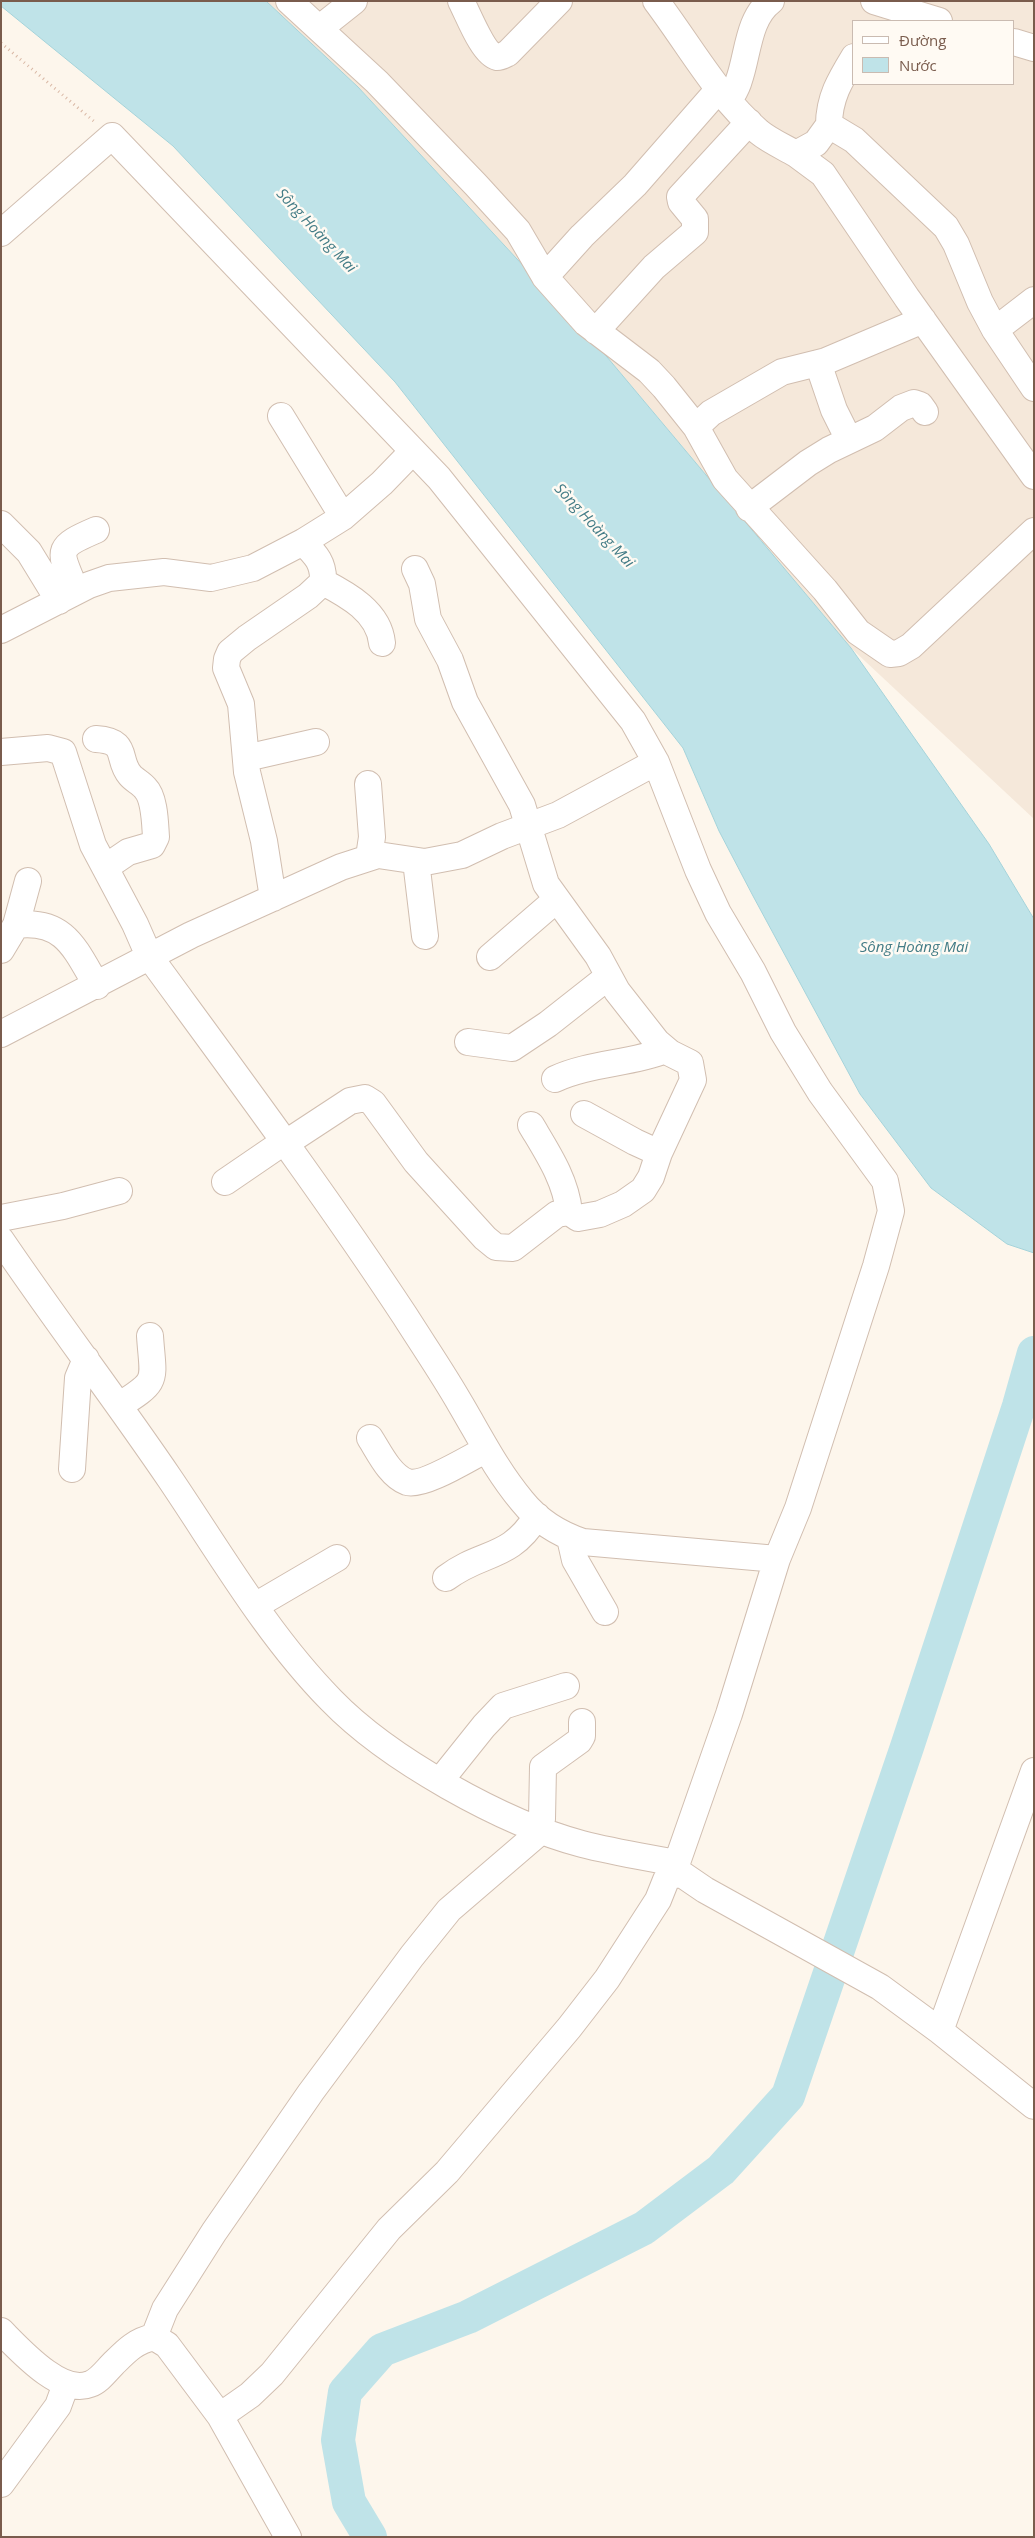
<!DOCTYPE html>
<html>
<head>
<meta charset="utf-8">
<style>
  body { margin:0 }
  #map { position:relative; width:1035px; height:2538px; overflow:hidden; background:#fdf6ec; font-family:"Open Sans",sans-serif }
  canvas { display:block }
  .frame { position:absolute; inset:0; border:2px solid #7a5c4d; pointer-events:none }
  .legend { position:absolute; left:852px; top:20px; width:162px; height:65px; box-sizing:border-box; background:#fffaf3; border:1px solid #cabbb1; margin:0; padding:6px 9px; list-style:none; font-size:15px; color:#7a5c4d }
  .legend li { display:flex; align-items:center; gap:10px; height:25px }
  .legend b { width:25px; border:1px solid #cabbb1 }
</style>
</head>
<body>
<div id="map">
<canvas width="1035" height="2538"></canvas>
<div class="frame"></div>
<ul class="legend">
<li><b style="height:6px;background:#fff"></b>Đường</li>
<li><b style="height:14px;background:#bfe3e8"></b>Nước</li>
</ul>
</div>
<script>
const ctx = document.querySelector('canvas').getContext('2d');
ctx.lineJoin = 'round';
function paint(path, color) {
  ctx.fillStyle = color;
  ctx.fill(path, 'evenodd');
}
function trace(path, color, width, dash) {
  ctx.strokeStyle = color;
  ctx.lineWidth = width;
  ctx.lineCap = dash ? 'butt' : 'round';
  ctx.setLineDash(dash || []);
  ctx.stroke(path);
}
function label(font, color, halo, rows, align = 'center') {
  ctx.font = font + ' "Open Sans",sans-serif';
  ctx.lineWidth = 5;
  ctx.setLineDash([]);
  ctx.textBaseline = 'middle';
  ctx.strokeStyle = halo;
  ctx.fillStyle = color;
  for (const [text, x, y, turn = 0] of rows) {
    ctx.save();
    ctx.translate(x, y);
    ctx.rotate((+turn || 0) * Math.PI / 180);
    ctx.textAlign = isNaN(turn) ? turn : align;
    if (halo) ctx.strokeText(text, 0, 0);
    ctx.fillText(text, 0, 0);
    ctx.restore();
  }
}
paint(new Path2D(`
  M266,1H1034V819L851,648L602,351L358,87ZM854,21H1014V84H854Z`), '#f5e8da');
const water = new Path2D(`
  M1,1H266L358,87L602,351L851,648L989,844L1034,919V1253L1007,1244L931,1188L860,1094L753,896L719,831L683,748L395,382L173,146L1,6Z`);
paint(water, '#bfe3e8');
trace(water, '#a5d3da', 1);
trace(new Path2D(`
  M370,2537L349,2502L338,2440L345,2392L382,2350L468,2317L644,2228L721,2170L788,2096L907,1747L1019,1406L1034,1353`), '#bfe3e8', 34);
const minor = new Path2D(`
  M289,1L377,82L476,185L518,231L545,277L586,323L649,371L664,387L696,427L725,479L825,590L858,632L890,654L899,653L911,646L1034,531
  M461,1C468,14 483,54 497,57C501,57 504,55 508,53L559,1
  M656,1C690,46 716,95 759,132C770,141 784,147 796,154L816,143L829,125L854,140L946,227L956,244L980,302L995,330L1034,388
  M874,1L939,21
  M320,28L354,1
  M1014,42L1034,48
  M729,101C732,95 737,88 739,80C748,55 748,18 771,1
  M829,125C829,98 840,80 854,57
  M796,154L823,174L907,298L1034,476
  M1,233L112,136L439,478L633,721L656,762L698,870L718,913L753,972L783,1032L820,1092L885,1181L891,1211L876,1266L798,1508L777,1559L729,1714L673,1874
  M545,277L582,236L635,185L719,89
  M995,330L1034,300
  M596,331L654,267L695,232V219L681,202L680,197L749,122
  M818,363L834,410L849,440
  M281,416L343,517
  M696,427L711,413L782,372L826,361L923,320
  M749,508L808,463L829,450L875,428L901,408L914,403L920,405L925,412
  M1,524L29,552L59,601
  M323,582C348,595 379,612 382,643
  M76,591C59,550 54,548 96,530
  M1,630L89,585L109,578L164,572L211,578L253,568L303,542L343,517L382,483L413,451
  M96,739C130,741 116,759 130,775C134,780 141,783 145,788C155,798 155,824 156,837L152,845L128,852L106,867
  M1,752L48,748L63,752L93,845L135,924L149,956C236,1075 324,1193 405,1316C424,1346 444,1375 461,1405C481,1439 497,1471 522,1501C538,1521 559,1534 583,1542L777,1559
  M246,758L316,742
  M368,784L372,837L369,857
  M416,861L425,936
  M273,898L264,841L247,772L241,704L226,668L227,659L230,652L247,638L308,596L323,582C324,563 316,555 303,542
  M16,925C65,919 75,949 97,986
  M1,950L16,925L28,881
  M490,957L556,900
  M1,1034L191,935L341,867L378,855L425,862L462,855L502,836L558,815L656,762
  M468,1042L512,1048L548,1024L609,976
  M555,1079C590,1063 630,1064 666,1050
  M584,1114L635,1142L659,1153
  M531,1125C547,1152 566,1180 569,1212
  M286,1143L350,1101L365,1098L373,1103L416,1162L485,1238L496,1247L513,1248L557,1214L569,1212L578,1218L600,1214L623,1204L643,1190L651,1177L659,1153L693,1080L690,1063L670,1053L657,1042L617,991L598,956L546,884L522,805L465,702L450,660L428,619L422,584L415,569
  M225,1182L285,1141
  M1,1218L63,1206L119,1191
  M1,1240C56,1321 115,1398 170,1479C220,1553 268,1636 331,1700C388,1759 503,1823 582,1844C613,1852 645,1857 676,1863
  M120,1405C160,1380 153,1381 150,1336
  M370,1438C379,1452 390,1476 407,1482C423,1487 469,1458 485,1450
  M72,1469L78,1378L86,1359
  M570,1538L575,1560L605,1612
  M446,1578C483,1550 509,1561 537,1516
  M255,1606L337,1558
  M440,1781L484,1726L503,1706L566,1686
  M538,1830L542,1819L543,1767L579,1741L582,1736V1722
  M940,2031L1034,1771
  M1,2331C20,2350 61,2396 90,2384C99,2381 106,2371 113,2364C126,2351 135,2341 154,2337L167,2345L220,2416L250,2395L272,2374L389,2229L447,2172L569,2028L607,1979L658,1900L666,1880L673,1874L683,1875L705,1890L880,1987L940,2031L1034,2106
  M154,2337L165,2309L214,2232L311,2092L412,1956L449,1910L541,1831
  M220,2416L288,2537
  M1,2484L58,2406L66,2384`);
trace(minor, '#d1beb0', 28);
trace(new Path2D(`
  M1,43L96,123`), '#d9b8a5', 3, [1, 4]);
trace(minor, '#fff', 26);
label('italic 15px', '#437c86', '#fffaf3', [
  ["Sông Hoàng Mai",316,231,47],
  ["Sông Hoàng Mai",594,526,47],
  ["Sông Hoàng Mai",914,948]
]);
</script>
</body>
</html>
